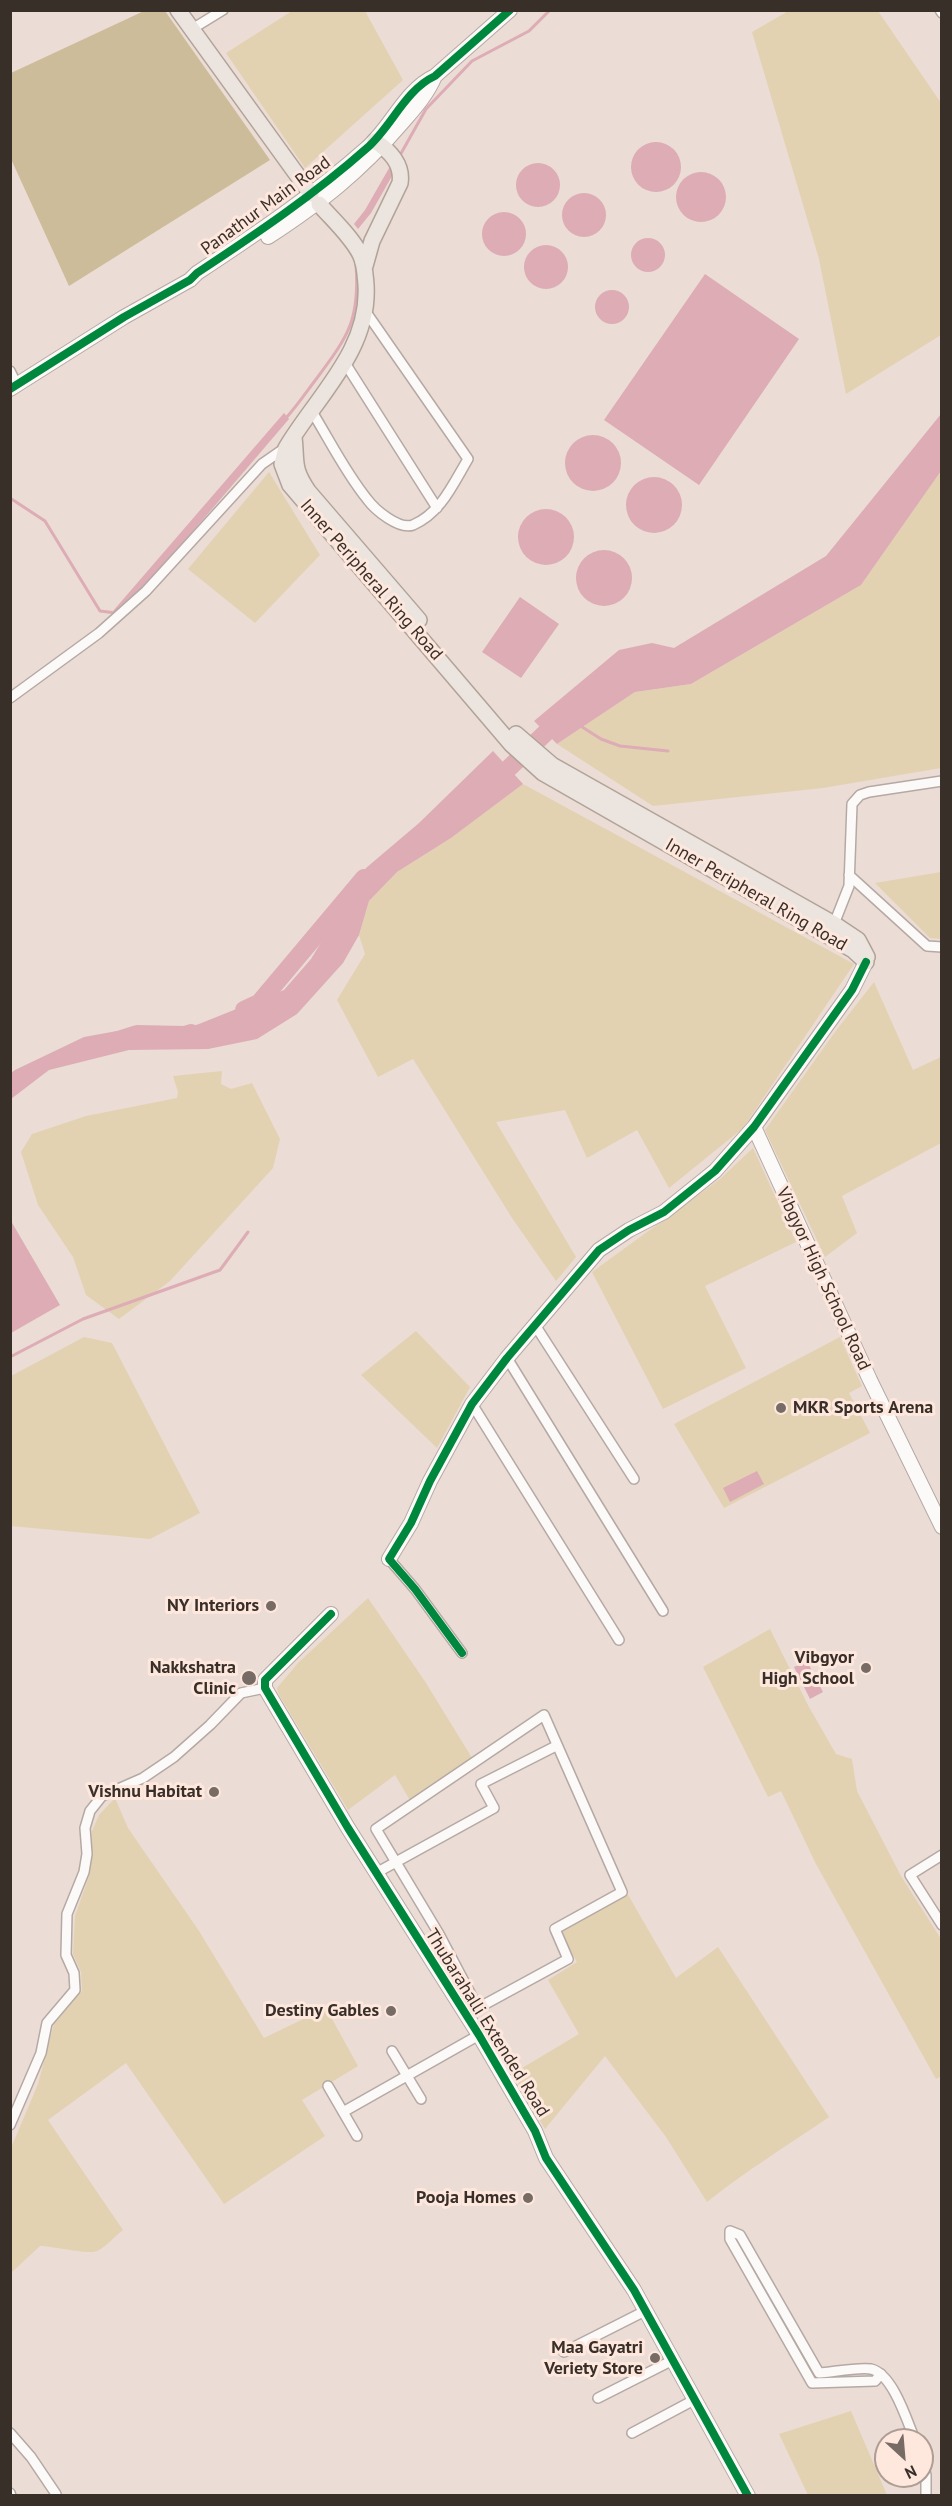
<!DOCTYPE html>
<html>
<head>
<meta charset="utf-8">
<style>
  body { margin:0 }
  #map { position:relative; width:952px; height:2506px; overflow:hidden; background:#ebdcd5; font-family:"PT Sans",sans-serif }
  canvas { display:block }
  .frame { position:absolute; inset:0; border:12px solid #392f29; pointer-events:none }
  .north { position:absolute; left:874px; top:2428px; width:60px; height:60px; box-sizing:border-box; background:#fee7dc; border:2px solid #af9d94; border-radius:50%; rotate:154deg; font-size:16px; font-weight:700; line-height:24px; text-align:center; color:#392f29 }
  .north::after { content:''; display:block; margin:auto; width:21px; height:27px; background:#776c65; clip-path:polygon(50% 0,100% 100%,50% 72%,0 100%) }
</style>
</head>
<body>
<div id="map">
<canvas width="952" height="2506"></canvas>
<div class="frame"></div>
<div class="north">N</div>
</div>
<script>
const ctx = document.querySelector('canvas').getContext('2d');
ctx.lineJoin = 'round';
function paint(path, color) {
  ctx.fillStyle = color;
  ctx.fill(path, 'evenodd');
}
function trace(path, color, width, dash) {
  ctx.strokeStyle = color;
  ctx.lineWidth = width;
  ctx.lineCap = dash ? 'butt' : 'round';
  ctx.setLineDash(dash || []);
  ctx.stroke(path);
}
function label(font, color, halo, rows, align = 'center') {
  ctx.font = font + ' "PT Sans",sans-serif';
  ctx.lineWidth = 6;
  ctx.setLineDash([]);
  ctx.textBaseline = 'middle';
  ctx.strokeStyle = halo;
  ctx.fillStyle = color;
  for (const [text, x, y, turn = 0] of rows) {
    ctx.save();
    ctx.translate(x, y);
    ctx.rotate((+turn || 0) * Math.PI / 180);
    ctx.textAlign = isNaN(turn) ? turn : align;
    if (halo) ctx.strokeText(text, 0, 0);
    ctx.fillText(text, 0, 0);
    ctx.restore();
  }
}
paint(new Path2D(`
  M790,10L878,11L941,103V335L846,394L819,259L752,32Z
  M292,11H365L403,80L305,168L226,53Z
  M941,471V768L823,788L653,806L557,744L635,692L691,684L861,585Z
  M269,472L320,555L255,623L188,569Z
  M523,784L854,964L743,1128L669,1188L637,1130L587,1158L565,1110L496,1122L576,1257L556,1281L512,1218L413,1059L378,1077L337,1000L365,954L359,935L369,901L397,872L451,838Z
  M941,872V939L930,938L875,883Z
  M874,982L913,1070L941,1057V1143L842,1196L857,1233L825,1257L765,1130L835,1032Z
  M222,1071L221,1084L231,1089L252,1083L280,1139L273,1168L170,1281L119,1319L86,1295L73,1257L38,1205L21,1152L32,1134L86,1116L177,1098L178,1092L173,1076Z
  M753,1148L796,1242L705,1286L746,1368L663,1409L592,1272L720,1179Z
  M416,1331L470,1387L437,1448L361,1375Z
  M84,1337L112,1343L200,1513L150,1539L11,1526V1376Z
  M840,1337L862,1386L849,1393L870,1433L724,1508L674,1424Z
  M368,1598L426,1683L474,1761L413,1805L395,1775L348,1810L278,1693L277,1688L298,1663Z
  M770,1629L809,1707L836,1754L852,1759L857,1791L901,1876L941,1939L942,2076L936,2079L816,1864L781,1791L768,1797L703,1667Z
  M115,1798L128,1828L199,1931L264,2038L326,2008L358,2066L302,2100L325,2136L224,2204L126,2063L48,2120L123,2230C115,2236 106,2247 97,2251C88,2255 53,2246 40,2246L11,2273V2148L38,2084L54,2024L82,1991L81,1972L73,1954L75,1916L89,1876L92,1831L99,1815Z
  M627,1893L676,1978L718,1947L829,2117C788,2145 746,2171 707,2202L666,2137L605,2056L545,2129L512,2074L579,2034L548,1980L577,1962L560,1932Z
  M851,2411L887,2495H808L779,2434Z`), '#e2d2b2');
paint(new Path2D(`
  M144,11H165L270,160L69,286L11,159V73Z`), '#cdbc9a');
paint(new Path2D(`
  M631 167a25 25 0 1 1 50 0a25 25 0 1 1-50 0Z
  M516 185a22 22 0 1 1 44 0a22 22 0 1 1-44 0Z
  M392,163L396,169L371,213L358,229L354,224L365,210Z
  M676 197a25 25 0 1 1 50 0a25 25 0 1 1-50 0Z
  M562 215a22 22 0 1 1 44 0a22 22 0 1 1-44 0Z
  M482 234a22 22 0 1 1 44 0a22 22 0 1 1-44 0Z
  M631 255a17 17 0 1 1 34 0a17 17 0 1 1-34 0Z
  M524 267a22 22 0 1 1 44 0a22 22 0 1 1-44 0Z
  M705,274L799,339L699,485L604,420Z
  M595 307a17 17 0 1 1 34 0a17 17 0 1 1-34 0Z
  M284,413L289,419L118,619L113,611Z
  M941,414V471L861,585L691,684L635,692L557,744L534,721L619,650L652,643L674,648L826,556Z
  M565 463a28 28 0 1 1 56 0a28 28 0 1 1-56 0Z
  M626 505a28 28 0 1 1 56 0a28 28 0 1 1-56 0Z
  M518 537a28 28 0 1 1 56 0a28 28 0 1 1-56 0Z
  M576 578a28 28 0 1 1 56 0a28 28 0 1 1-56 0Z
  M520,597L559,624L521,678L482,652Z
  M493,751L523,784L451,838L397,872L369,901L359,935L343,963L297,1014L257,1039L208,1049L129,1050L49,1070L11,1099V1073L15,1070L84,1037L117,1031L160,1037L199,1024L284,990L311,959L366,868L419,823Z
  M11,1221L60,1305L11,1333H10Z
  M757,1471L764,1484L730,1502L723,1488Z
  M807,1661L823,1692L810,1699L794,1667Z`), '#ddacb5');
trace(new Path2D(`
  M399,157L426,109L472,61L529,31L550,10
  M286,418C297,406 307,391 317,378C349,335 360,319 356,264
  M10,498L45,521L100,611L116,613
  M579,725L601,739L620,746L668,751
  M10,1357L83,1319L220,1270L248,1232`), '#ddacb5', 3);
trace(new Path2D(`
  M488,783L508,769L563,716
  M244,1010L259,1003L364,878
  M115,1041L137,1034L185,1035L191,1033`), '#ddacb5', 18);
const street = new Path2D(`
  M940,10L942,13
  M192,29L223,10
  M345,363L437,508
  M10,371L17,385
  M311,410C329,439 345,472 367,499C375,510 399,530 413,525C441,513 453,484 468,459L366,312
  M10,698L99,633L146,591L262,464L285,448
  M849,875L927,946L942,947
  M834,924L849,886L852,804L860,795L869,792L942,781
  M535,1325L634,1479
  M507,1358L663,1611
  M472,1404L619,1640
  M389,1559L415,1589L462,1653
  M544,1715L622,1892L555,1929L568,1959L478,2008L439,1934L376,1829Z
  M942,1855L910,1875L942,1925
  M376,1873L494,1808L481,1784L556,1746
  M392,2051L421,2099
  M328,2086L357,2136
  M343,2112L479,2035
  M10,2125L41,2053L47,2023L75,1990L74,1973L66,1955L67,1914L84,1872L87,1854L85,1828L90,1811L102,1796L143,1778L174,1757L210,1725L241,1693L265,1688
  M564,2352L645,2311
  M881,2374L875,2381L812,2383L730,2239V2231L740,2235L819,2373C833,2372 858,2367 871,2369C893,2374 907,2421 915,2440
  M598,2398L671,2361
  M10,2433L31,2457L56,2494
  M632,2433L694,2400
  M922,2460L926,2475V2496
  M10,2493L11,2496`);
const secondary = new Path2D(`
  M268,237C320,203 360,172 401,124C414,109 427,95 435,76
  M10,389L124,317L190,280L197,273C256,234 314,195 367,148C392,126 405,90 435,76L510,10
  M754,1127L870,1380L942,1527
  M389,1559L411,1523L430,1481L472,1404L507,1358L599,1250L629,1230L664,1212L715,1171L754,1127L852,990L866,962
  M331,1614L265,1680V1688L348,1828L479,2035L535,2131L546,2158L634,2290L748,2496`);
const primary = new Path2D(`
  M178,10L311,194
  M319,204C332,219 351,236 360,254C365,264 365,274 366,285C370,350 317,396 286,448L282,464L290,485L511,744L543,773L853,950L866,962
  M365,266L372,241L400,183C403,164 390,151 375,141
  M294,437C297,463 292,467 308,491L419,620
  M516,734L552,765L834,924L858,940L867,957`);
trace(street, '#b5a9a4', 12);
trace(secondary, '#b5a9a4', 16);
trace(primary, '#b1a398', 18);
trace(street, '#fcfaf9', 9);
trace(secondary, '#fcfaf9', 14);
trace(primary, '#ebe4df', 15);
trace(new Path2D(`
  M10,389L124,317L190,280L197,273C256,234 314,195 367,148C392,126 405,90 435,76L510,10
  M331,1614L265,1680V1688L348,1828L479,2035L535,2131L546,2158L634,2290L748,2496
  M462,1653L415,1589L389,1559L411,1523L430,1481L472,1404L507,1358L599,1250L629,1230L664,1212L715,1171L754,1127L852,990L866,962`), '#00873e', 8);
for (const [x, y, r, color] of [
  [781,1408,6,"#776c65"],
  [271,1606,6,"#776c65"],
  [866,1668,6,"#776c65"],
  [249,1678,8,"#776c65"],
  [214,1792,6,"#776c65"],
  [391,2011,6,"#776c65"],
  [528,2198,6,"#776c65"],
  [655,2358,6,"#776c65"]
]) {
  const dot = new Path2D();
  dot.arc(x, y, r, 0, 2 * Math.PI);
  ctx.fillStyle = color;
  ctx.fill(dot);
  trace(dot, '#fee7dc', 2);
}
label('18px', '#392f29', '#fee7dc', [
  ["Panathur Main Road",266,206,-36],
  ["Inner Peripheral Ring Road",371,580,49],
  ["Inner Peripheral Ring Road",756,895,30],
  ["Vibgyor High School Road",823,1279,65],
  ["Thubarahalli Extended Road",487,2023,58]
]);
label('bold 18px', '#392f29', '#fee7dc', [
  ["MKR Sports Arena",793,1408,"left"],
  ["NY Interiors",259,1606],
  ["Vibgyor",854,1658],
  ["High School",854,1679],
  ["Nakkshatra",236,1668],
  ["Clinic",236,1689],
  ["Vishnu Habitat",202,1792],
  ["Destiny Gables",379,2011],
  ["Pooja Homes",516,2198],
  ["Maa Gayatri",643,2348],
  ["Veriety Store",643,2369]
], 'right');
</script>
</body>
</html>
